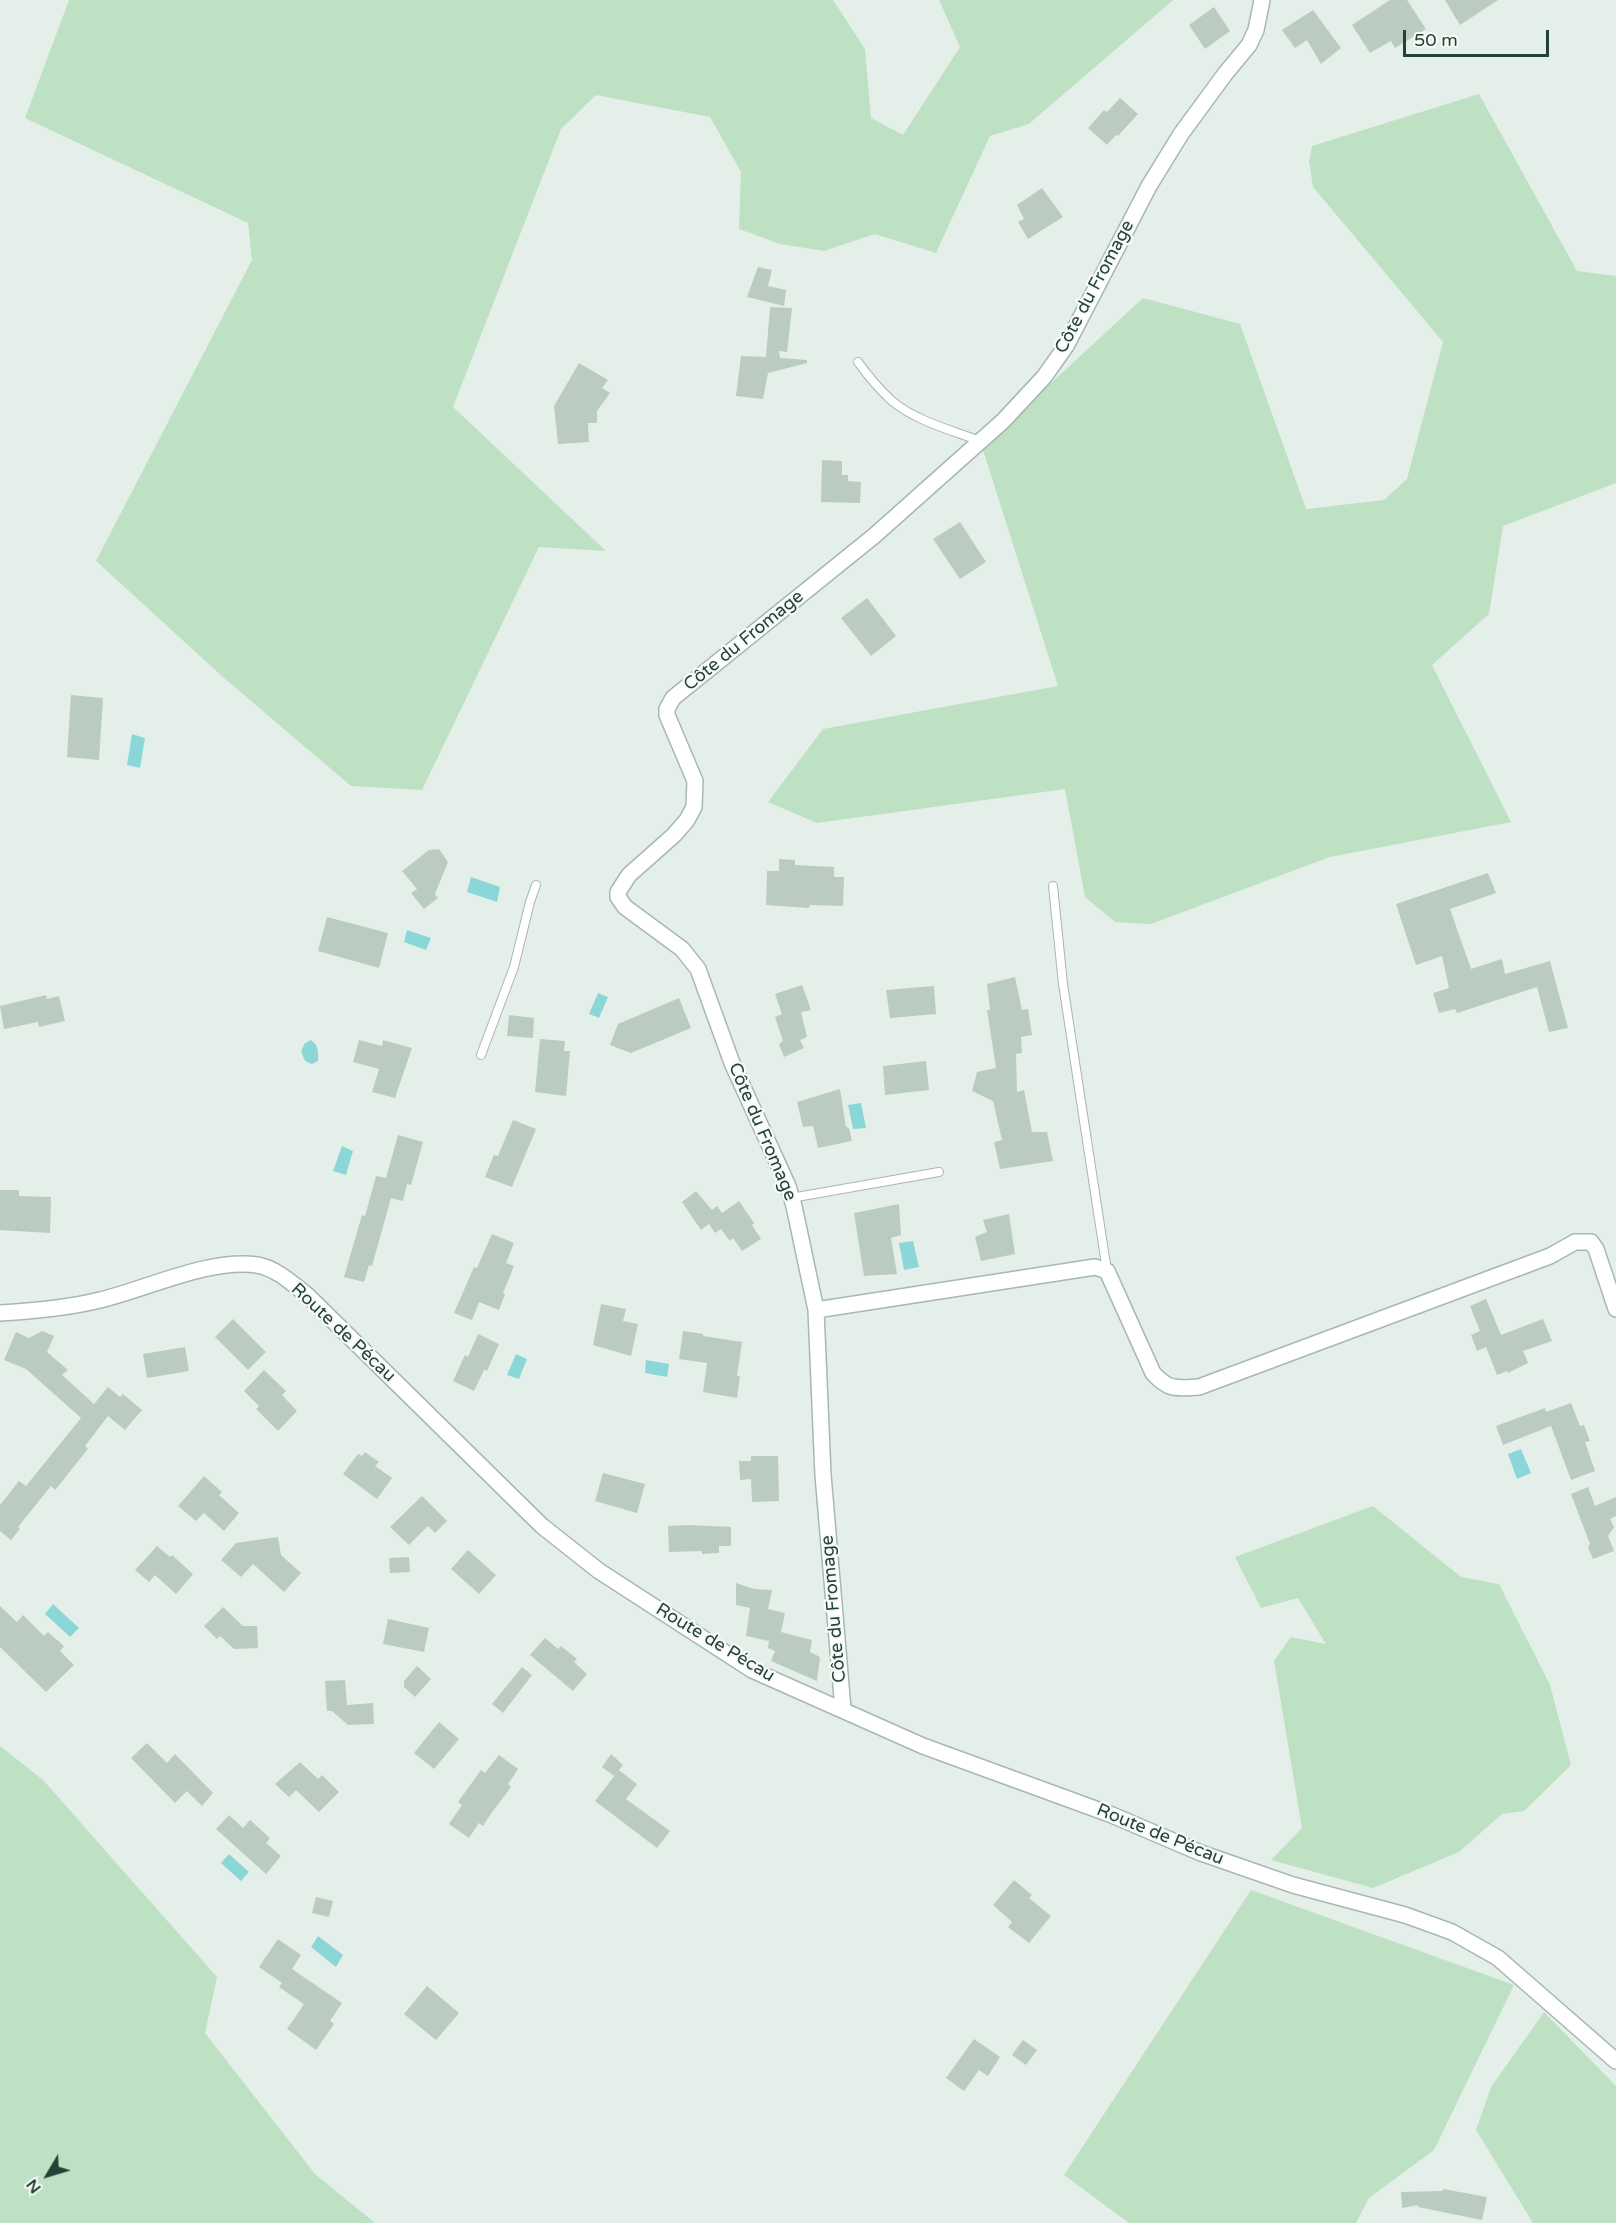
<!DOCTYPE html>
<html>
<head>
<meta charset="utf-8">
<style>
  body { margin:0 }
  #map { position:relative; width:1616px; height:2223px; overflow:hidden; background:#e5efe9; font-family:"Varela Round",sans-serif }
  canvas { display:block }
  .north { position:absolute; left:18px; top:2145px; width:60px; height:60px; -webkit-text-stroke:4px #f7fbf8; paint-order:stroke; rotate:232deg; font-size:16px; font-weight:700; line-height:24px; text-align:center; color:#234336 }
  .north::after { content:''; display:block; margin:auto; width:21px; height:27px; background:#234336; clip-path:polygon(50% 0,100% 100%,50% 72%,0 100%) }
  .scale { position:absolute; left:1403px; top:30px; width:146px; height:27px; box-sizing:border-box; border:3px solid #234336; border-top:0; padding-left:8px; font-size:18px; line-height:21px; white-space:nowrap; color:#234336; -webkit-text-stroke:4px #f7fbf8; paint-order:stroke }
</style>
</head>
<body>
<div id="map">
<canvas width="1616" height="2223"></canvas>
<div class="north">N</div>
<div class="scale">50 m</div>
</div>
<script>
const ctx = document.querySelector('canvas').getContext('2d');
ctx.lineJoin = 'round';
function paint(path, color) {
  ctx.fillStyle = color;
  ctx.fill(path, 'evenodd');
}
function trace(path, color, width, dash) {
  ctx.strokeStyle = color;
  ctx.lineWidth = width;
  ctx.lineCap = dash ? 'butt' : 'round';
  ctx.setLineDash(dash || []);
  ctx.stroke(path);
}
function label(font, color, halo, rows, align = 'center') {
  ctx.font = font + ' "Varela Round",sans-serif';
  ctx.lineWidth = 4.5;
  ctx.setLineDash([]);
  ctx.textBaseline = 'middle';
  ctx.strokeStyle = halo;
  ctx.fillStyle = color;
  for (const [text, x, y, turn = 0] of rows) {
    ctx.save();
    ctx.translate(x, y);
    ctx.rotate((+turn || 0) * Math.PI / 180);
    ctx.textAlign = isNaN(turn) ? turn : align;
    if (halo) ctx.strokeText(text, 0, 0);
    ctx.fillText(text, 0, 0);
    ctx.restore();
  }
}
paint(new Path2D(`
  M69,0H833L865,49L871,118L903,135L960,47L939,0H1173L1029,124L990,136L936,253L875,234L824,251L780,244L739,229L741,172L710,117L596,95L561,129L453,407L606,551L539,547L422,790L351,786L224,678L96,561L252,260L248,223L25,118Z
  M1479,94L1577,271L1616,276V483L1503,526L1489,614L1432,665L1511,822L1330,857L1151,924L1115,922L1085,897L1065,789L817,823L768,802L823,729L1058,686L982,447L1143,298L1240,324L1306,509L1384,500L1407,479L1443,342L1313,187L1309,161L1312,146Z
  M1373,1506L1461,1577L1499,1584L1550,1685L1571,1765L1524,1811L1502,1814L1459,1852L1373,1888L1271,1860L1302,1828L1274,1661L1291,1637L1326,1644L1298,1598L1261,1608L1235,1557Z
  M0,1746L43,1780L217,1977L205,2033L315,2174L375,2223H0Z
  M1251,1890L1514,1985L1434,2150L1369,2198L1356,2223H1129L1064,2175Z
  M1544,2012L1616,2086V2223H1533L1476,2130L1491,2087Z`), '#bde1c2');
paint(new Path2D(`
  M132,734L145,738L140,768L127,765Z
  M471,877L500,887L497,902L467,892Z
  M407,930L431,938L426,950L404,942Z
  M598,993L608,997L599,1018L589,1014Z
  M311,1040C319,1045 318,1052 318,1061L312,1064L305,1061L301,1051L305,1043Z
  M861,1103L866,1128L853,1129L848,1105Z
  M342,1146L353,1151L346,1175L333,1171Z
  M913,1241L919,1267L904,1270L899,1243Z
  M516,1354L527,1359L519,1379L507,1375Z
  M646,1360L669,1364L667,1377L645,1373Z
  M1521,1449L1531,1473L1517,1479L1508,1454Z
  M53,1604L79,1628L70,1637L45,1614Z
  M229,1854L249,1872L241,1881L221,1863Z
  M318,1936L343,1955L336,1967L311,1947Z`), '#8bd7d7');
paint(new Path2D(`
  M1390,0H1407L1426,29L1395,48L1391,41L1370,53L1352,25Z
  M1445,0H1498L1460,25Z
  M1214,7L1230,31L1205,49L1189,25Z
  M1313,10L1341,48L1321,64L1307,40L1295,48L1282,30Z
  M1120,98L1138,114L1118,136L1116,135L1107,145L1088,128L1104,110L1107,112Z
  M1042,188L1063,217L1028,239L1018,222L1024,219L1017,205Z
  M758,267L772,270L768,286L786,290L784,306L747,297Z
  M770,307L792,308L787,352L779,351L780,358L807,360V363L768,373L763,399L736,396L741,356L766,357Z
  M579,363L608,380L602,388L610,393L597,411V423H588L589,442L558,444L554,406Z
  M822,460L842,461V475H848V481L861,482L860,503L821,502Z
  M960,522L986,562L960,579L933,539Z
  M867,598L896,636L871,656L841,618Z
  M71,695L103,698L99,760L67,757Z
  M439,849L448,862L435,894L438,898L424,909L411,893L417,889L402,871L429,850Z
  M779,859L795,860V865L834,867V877H844L843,906L810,905L809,908L766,905L767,871H779Z
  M1488,873L1496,893L1450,909L1471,969L1502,959L1505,974L1550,961L1568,1028L1549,1032L1537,987L1457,1013L1455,1009L1439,1013L1433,993L1449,988L1442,956L1416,965L1396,904Z
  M327,917L388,933L379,968L318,951Z
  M1015,977L1022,1010L1028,1009L1032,1035L1021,1037L1022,1053L1016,1054L1017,1092L1024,1090L1032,1132H1047L1053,1161L1000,1169L994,1142L1002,1140L993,1101L972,1091L977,1072L996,1068L987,1010H990L987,984Z
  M802,985L811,1010L801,1012L807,1037L800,1040L804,1048L784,1057L779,1044L783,1041L775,1017L782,1014L775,994Z
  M934,986L936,1014L890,1018L886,990Z
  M46,995L47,999L59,996L65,1021L39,1027L38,1022L4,1029L0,1006Z
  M679,998L691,1028L631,1053L610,1045L618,1024Z
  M509,1015L534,1018L533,1038L507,1036Z
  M540,1039L565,1041L564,1051H570L566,1096L535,1092Z
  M359,1040L382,1046L383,1040L412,1048L395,1098L372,1092L379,1069L353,1062Z
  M926,1061L929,1090L885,1095L883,1066Z
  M840,1089L846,1127L849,1128L852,1141L818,1148L813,1126L803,1127L797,1102Z
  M513,1120L536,1129L512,1187L485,1177L494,1155L498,1156Z
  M398,1135L423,1142L411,1185L407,1184L403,1201L391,1198L372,1266L369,1265L364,1282L344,1277L362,1215L365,1216L376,1176L386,1178Z
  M0,1190H19V1196L51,1197L50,1233L0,1230Z
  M696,1191L712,1210L717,1206L722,1213L739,1201L754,1223L752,1225L761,1239L742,1251L733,1238L730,1241L721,1229L715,1233L709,1224L701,1230L682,1202Z
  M899,1204L901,1235L891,1238L897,1274L864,1276L854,1213Z
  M1009,1214L1015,1254L981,1261L975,1237L987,1232L983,1220Z
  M492,1234L514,1243L506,1263L514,1266L503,1293L505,1294L499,1310L479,1302L472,1320L454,1313L474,1267L477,1268Z
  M1486,1299L1501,1335L1543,1319L1552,1341L1523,1351L1528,1363L1508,1373L1507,1371L1497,1375L1486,1347L1477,1351L1471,1335L1480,1331L1470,1306Z
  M601,1304L626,1309L623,1321L638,1324L631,1356L593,1345Z
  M233,1319L266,1352L248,1370L215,1337Z
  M42,1331L54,1336L47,1352L68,1370L62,1375L94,1404L108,1387L120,1397L123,1394L142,1410L125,1430L108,1416L85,1446L88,1449L55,1490L51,1486L18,1527L20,1529L11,1540L0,1531V1505L19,1481L26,1486L81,1418L26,1369L4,1360L16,1332L29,1338Z
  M683,1331L703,1334V1336L742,1342L737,1376H740L737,1398L703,1392L707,1363L679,1359Z
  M478,1334L499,1344L487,1371L484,1370L474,1391L453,1381L465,1355L468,1357Z
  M185,1347L189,1371L147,1378L143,1354Z
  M264,1370L286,1391L282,1395L297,1411L278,1431L256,1409L259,1406L244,1391Z
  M1571,1403L1580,1426L1584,1425L1590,1441L1585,1442L1595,1471L1571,1480L1550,1423L1551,1426L1503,1445L1496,1426L1545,1408L1546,1412Z
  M365,1452L379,1462L375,1466L392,1478L377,1499L343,1474L358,1454L362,1456Z
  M751,1456H778L779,1501L752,1502L751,1479L740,1480L739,1461H751Z
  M603,1473L645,1484L637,1513L595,1501Z
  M204,1476L222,1492L219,1495L239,1513L224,1531L204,1513L196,1521L178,1506Z
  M1588,1487L1595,1506L1616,1497V1516L1610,1519L1614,1527L1608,1536L1614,1551L1593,1559L1588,1547L1590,1544L1571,1494Z
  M422,1496L447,1521L435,1533L428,1526L409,1545L390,1527Z
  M690,1525L731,1527V1546H719V1553L702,1554V1551L669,1552L668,1526Z
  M278,1537L281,1555L301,1573L284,1592L253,1564L241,1577L221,1560L236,1543Z
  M157,1546L170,1557L172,1555L193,1574L176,1594L155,1575L149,1582L135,1570Z
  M468,1550L496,1575L479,1594L451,1569Z
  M409,1557L410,1572L390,1573L389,1558Z
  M736,1583L754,1589L772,1590L768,1609L785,1613L781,1632L812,1640L810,1652L820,1657L817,1681L771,1661L775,1651L768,1648L769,1641L746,1636L750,1608L736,1605Z
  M0,1606L17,1622L23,1615L44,1636L48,1632L64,1646L60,1651L74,1665L46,1692L0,1647Z
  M223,1607L243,1626H257L258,1648L234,1649L220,1636L217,1639L204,1626Z
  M388,1619L429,1628L424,1652L383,1644Z
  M545,1638L558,1649L561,1646L577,1659L574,1662L587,1674L573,1691L530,1655Z
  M417,1666L431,1679L415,1697L404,1687V1681Z
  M522,1667L532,1675L503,1713L492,1704Z
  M345,1680L347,1705L373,1703L374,1724L348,1725L332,1711H327L325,1681Z
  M439,1722L459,1739L434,1769L414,1753Z
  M147,1743L167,1763L175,1754L213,1793L202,1806L187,1791L175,1803L131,1758Z
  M611,1754L623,1765L614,1776L602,1767Z
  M499,1755L518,1769L508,1784L511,1787L490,1815L483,1826L479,1823L469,1838L449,1824L462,1805L458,1802L481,1770L485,1773Z
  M300,1762L318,1779L322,1775L339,1792L319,1812L296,1790L289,1797L275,1784Z
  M619,1770L637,1784L626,1799L670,1831L657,1848L595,1801Z
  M229,1815L243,1828L250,1820L270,1838L266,1843L281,1856L266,1874L216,1829Z
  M1014,1880L1032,1895L1029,1898L1051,1916L1029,1943L1008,1927L1012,1922L993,1905Z
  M316,1897L333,1901L329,1917L312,1913Z
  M278,1939L301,1955L292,1969L342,2003L330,2021L334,2024L316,2050L287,2029L304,2004L279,1987L282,1983L259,1967Z
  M427,1986L459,2013L436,2040L404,2014Z
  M974,2039L1000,2057L988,2076L979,2070L964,2091L946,2078Z
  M1023,2040L1037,2050L1026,2065L1012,2055Z
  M1443,2189L1487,2197L1482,2220L1418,2207V2205L1402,2208L1401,2192L1442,2191Z`), '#bacbc2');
const lane = new Path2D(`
  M858,362C868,376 879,389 892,401C916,421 951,430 980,441
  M1053,886L1063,984L1107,1271
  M481,1055L514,967L530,902L536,885
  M791,1198L939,1172`);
const street = new Path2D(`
  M816,1310L1095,1267L1107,1271L1153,1373C1169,1391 1177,1388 1199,1387L1550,1256L1575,1242H1591L1596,1249L1616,1309
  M0,1313C33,1311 68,1308 100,1300C147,1289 209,1258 257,1265C276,1268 293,1284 308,1296L542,1526L599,1571L752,1670L923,1746L1112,1815L1201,1853L1293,1885L1405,1915L1452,1932L1498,1958L1616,2061
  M843,1709L823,1475L816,1310L794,1206L788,1186L732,1063L698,969L682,949L625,907L618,897V892L629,875L674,835L687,820L694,807L695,781L667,715V709L673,698L874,536L1003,421L1044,377L1066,346L1149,186L1181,134L1225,74L1249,45L1256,30L1262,0`);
trace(lane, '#a7b8b0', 10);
trace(street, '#a7b8b0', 18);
trace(lane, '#fff', 8);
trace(street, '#fff', 15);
label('18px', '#234336', '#f7fbf8', [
  ["Côte du Fromage",1095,287,-62],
  ["Côte du Fromage",744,641,-39],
  ["Côte du Fromage",762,1132,67],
  ["Route de Pécau",343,1333,43],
  ["Côte du Fromage",834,1609,-95],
  ["Route de Pécau",715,1643,31],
  ["Route de Pécau",1160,1835,22]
]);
</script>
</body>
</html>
